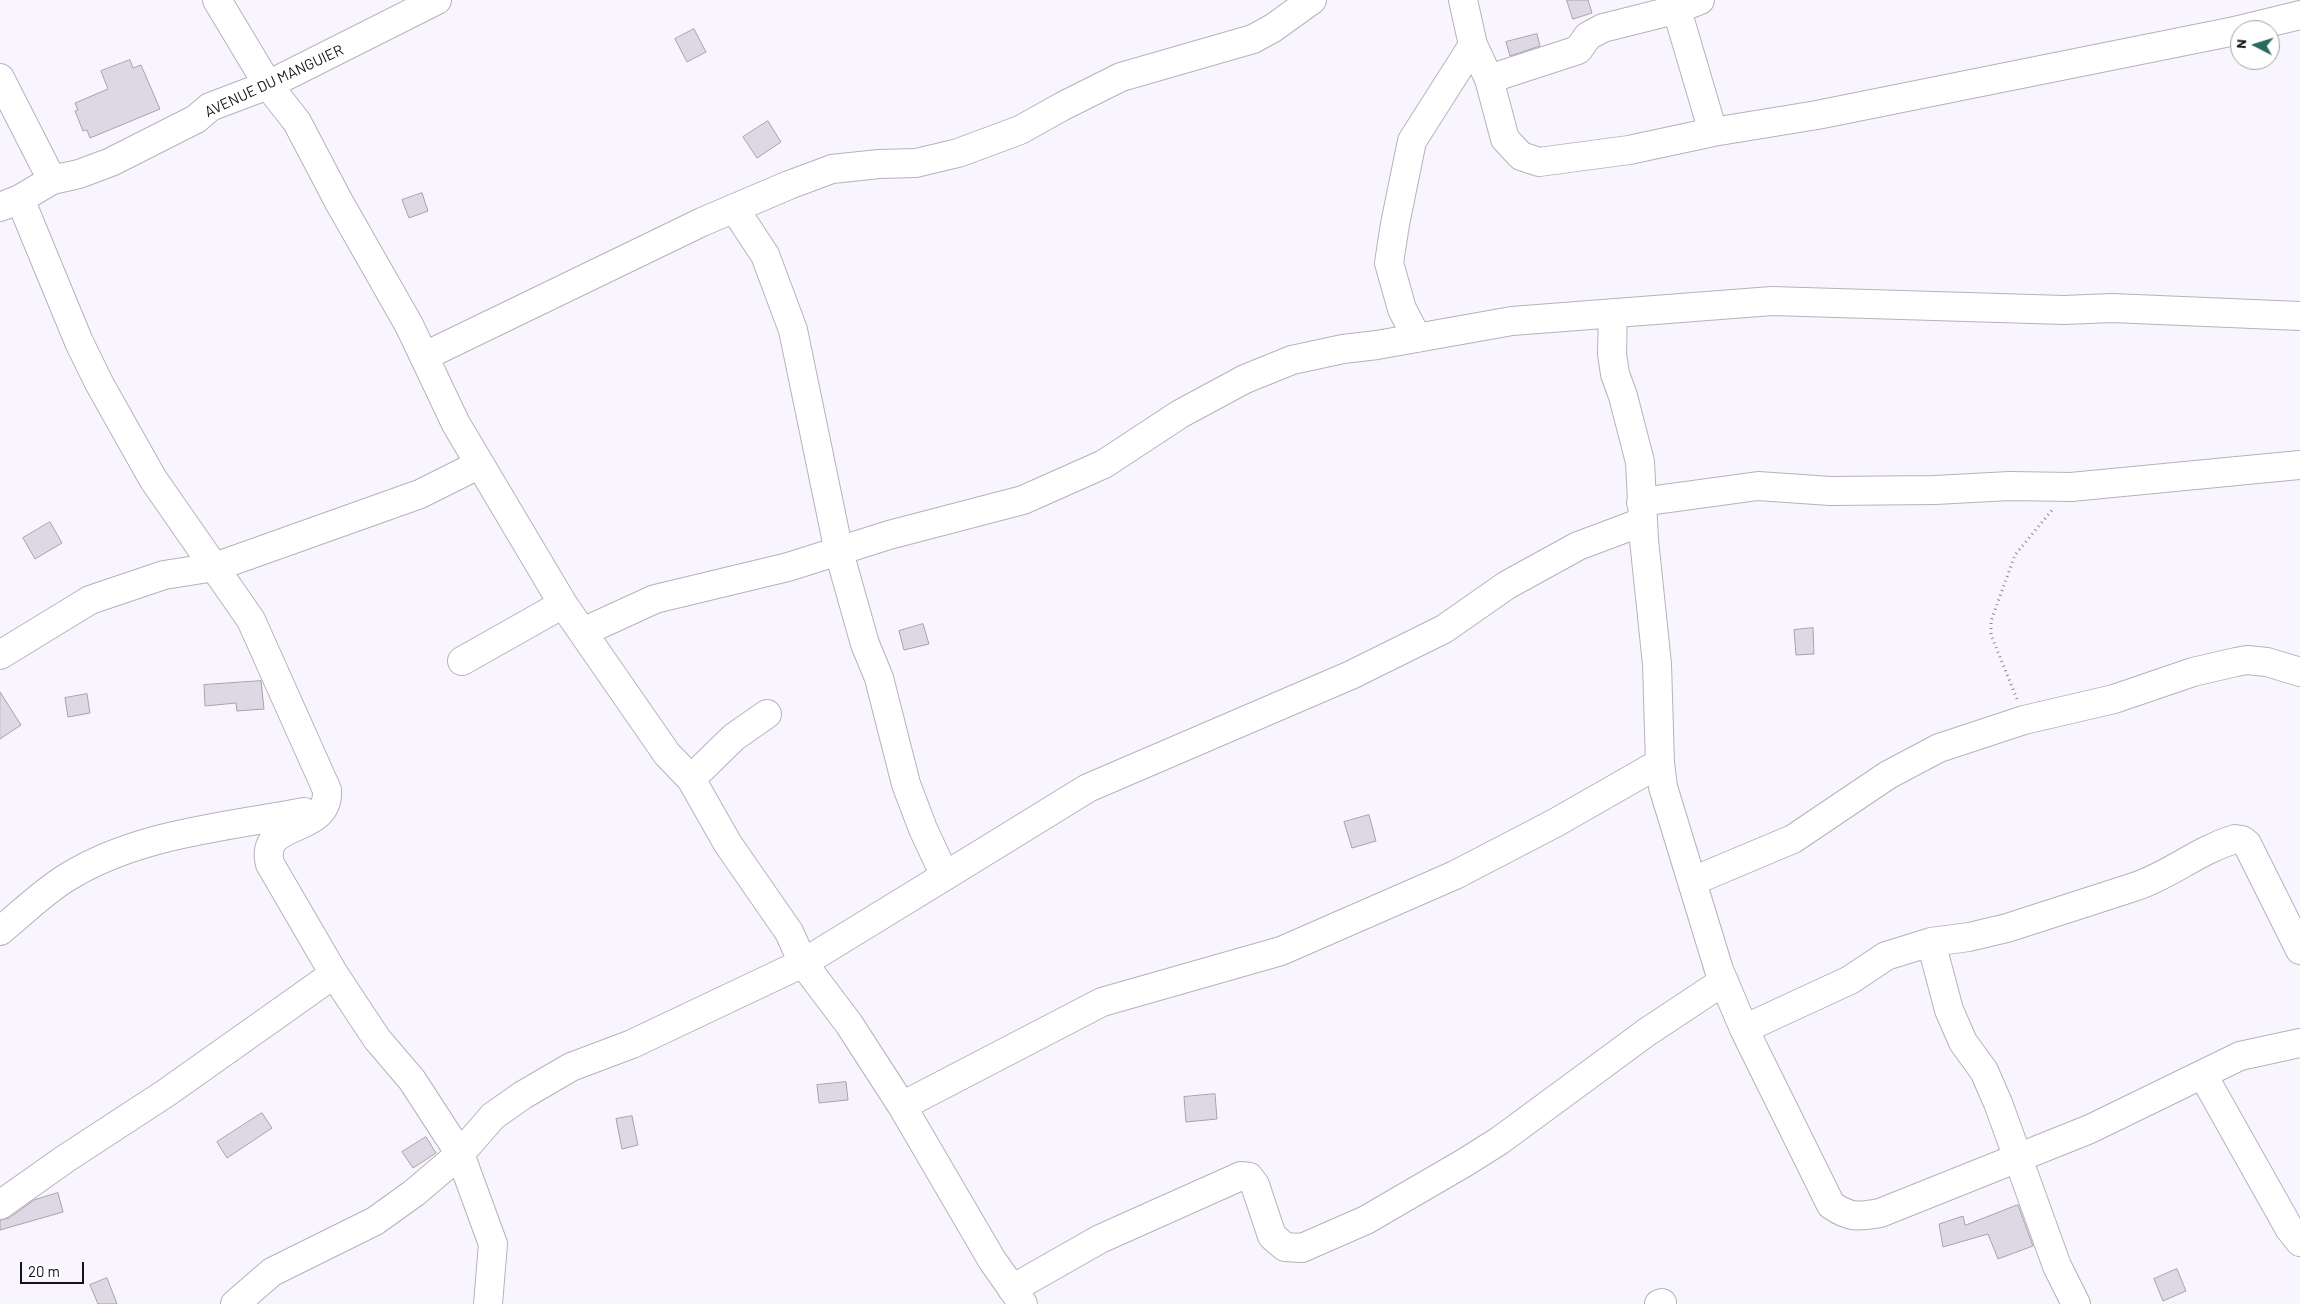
<!DOCTYPE html>
<html>
<head>
<meta charset="utf-8">
<style>
  body { margin:0 }
  #map { position:relative; width:2300px; height:1304px; overflow:hidden; background:#f9f5ff; font-family:Barlow,sans-serif }
  canvas { display:block }
  .north { position:absolute; left:2230px; top:20px; width:50px; height:50px; box-sizing:border-box; background:#fff; border:1px solid #a2a1a3; border-radius:50%; rotate:275deg; font-size:14px; font-weight:700; line-height:20px; text-align:center; color:#161418 }
  .north::after { content:''; display:block; margin:auto; width:18px; height:22px; background:#276b5e; clip-path:polygon(50% 0,100% 100%,50% 72%,0 100%) }
  .scale { position:absolute; left:20px; top:1262px; width:64px; height:22px; box-sizing:border-box; border:2px solid #161418; border-top:0; padding-left:6px; font-size:15px; line-height:18px; white-space:nowrap; color:#161418; -webkit-text-stroke:4px #fff; paint-order:stroke }
</style>
</head>
<body>
<div id="map">
<canvas width="2300" height="1304"></canvas>
<div class="north">N</div>
<div class="scale">20 m</div>
</div>
<script>
const ctx = document.querySelector('canvas').getContext('2d');
ctx.lineJoin = 'round';
function paint(path, color) {
  ctx.fillStyle = color;
  ctx.fill(path, 'evenodd');
}
function trace(path, color, width, dash) {
  ctx.strokeStyle = color;
  ctx.lineWidth = width;
  ctx.lineCap = dash ? 'butt' : 'round';
  ctx.setLineDash(dash || []);
  ctx.stroke(path);
}
function label(font, color, halo, rows, align = 'center') {
  ctx.font = font + ' Barlow,sans-serif';
  ctx.lineWidth = 4;
  ctx.setLineDash([]);
  ctx.textBaseline = 'middle';
  ctx.strokeStyle = halo;
  ctx.fillStyle = color;
  for (const [text, x, y, turn = 0] of rows) {
    ctx.save();
    ctx.translate(x, y);
    ctx.rotate((+turn || 0) * Math.PI / 180);
    ctx.textAlign = isNaN(turn) ? turn : align;
    if (halo) ctx.strokeText(text, 0, 0);
    ctx.fillText(text, 0, 0);
    ctx.restore();
  }
}
const building = new Path2D(`
  M1567,0H1588L1592,13L1573,19Z
  M694,29L706,52L687,62L675,39Z
  M1537,34L1540,46L1510,56L1506,42Z
  M130,60L133,68L141,65L160,109L90,138L87,130L83,131L75,111L78,110L75,103L108,89L101,71Z
  M768,121L781,142L757,158L743,137Z
  M422,193L428,211L409,218L402,200Z
  M50,522L62,543L35,559L23,538Z
  M923,624L929,644L904,650L899,631Z
  M1813,628L1814,654L1796,655L1794,630Z
  M261,681L264,709L237,711L236,703L205,706L204,685Z
  M0,692L21,725L0,739Z
  M87,694L90,713L68,717L65,698Z
  M1369,815L1376,841L1352,848L1344,822Z
  M846,1082L848,1100L819,1103L817,1085Z
  M1215,1094L1217,1119L1186,1122L1184,1097Z
  M262,1113L272,1128L227,1158L217,1142Z
  M632,1116L638,1145L622,1149L616,1119Z
  M426,1137L436,1153L413,1168L402,1152Z
  M58,1193L63,1212L0,1230V1220L9,1218L34,1200Z
  M2018,1205L2033,1246L1998,1259L1988,1234L1943,1247L1939,1224L1963,1216L1965,1225Z
  M2177,1269L2186,1291L2163,1301L2154,1279Z
  M107,1278L117,1304H98L90,1285Z`);
paint(building, '#ddd8e4');
trace(building, '#a7a2ad', 1);
const minor = new Path2D(`
  M217,0L268,85L297,122L339,202L409,325L456,424L563,604L667,754L691,779L728,844L789,932L803,963L849,1024L902,1106L992,1260L1023,1304
  M1674,0L1713,132
  M1473,45L1489,79L1505,139L1521,156L1539,162L1629,150L1713,132L1817,115L2230,32L2300,15
  M0,78L52,180
  M1489,79L1578,50L1588,36L1603,28L1675,10L1700,0
  M20,199L79,342L99,383L153,479L251,620L327,790C330,836 258,818 270,864L334,974L377,1039L412,1080L460,1154L493,1244L488,1304
  M0,207L20,199L52,180L79,174L111,162L196,119L210,107L268,85L437,0
  M1613,313L1612,354L1615,374L1623,396L1640,462L1644,540L1657,664L1660,763L1663,787L1719,970L1744,1029L1831,1205C1850,1218 1858,1217 1880,1213L2090,1129L2240,1056L2300,1043
  M1417,338L1402,309L1389,263L1395,224L1412,141L1473,45L1463,0
  M425,356L702,222L789,185L832,169L879,164L916,163L958,153L1020,130L1063,106L1121,77L1253,39L1273,28L1312,0
  M1641,502L1758,486L1830,491L1935,490L2010,486L2071,487L2300,465
  M583,632L655,599L788,567L889,535L1023,500L1104,464L1180,414L1245,379L1292,360L1343,349L1377,345L1512,321L1772,301L2064,310L2112,308L2300,316
  M0,655L90,600L164,575L215,567L420,494L480,464
  M462,661L563,604
  M691,779L734,737L767,714
  M945,876L1088,788L1351,675L1444,629L1507,585L1578,546L1642,522
  M1693,881L1793,839L1888,775L1939,748L2024,720L2114,699L2193,672L2236,662L2247,660L2267,662L2300,672
  M0,931C21,914 42,893 66,878C136,834 224,827 304,812
  M1931,942L1949,1010L1963,1042L1984,1071L1998,1103L2057,1266L2076,1304
  M1744,1029L1850,980L1886,956L1931,942L1969,937L2007,928L2134,887C2171,875 2196,851 2235,839L2242,840L2247,844L2300,950
  M2203,1075L2289,1228L2300,1242
  M902,1106L1102,1002L1281,951L1455,875L1555,823L1660,763
  M0,1205L65,1159L166,1093L334,974
  M1012,1289L1100,1239L1241,1176L1249,1177L1255,1185L1272,1236L1285,1247L1302,1248L1366,1220L1464,1163L1499,1141L1647,1032L1724,981
  M235,1304L272,1272L375,1221L414,1193L460,1154L493,1116L523,1095L571,1067L632,1044L803,963L945,876L923,829L906,784L879,678L865,644L839,552L793,330L765,255L734,208
  M1659,1304L1662,1303`);
trace(minor, '#b6b2bd', 30);
trace(new Path2D(`
  M2017,699L1991,635V621L2015,555L2052,510`), '#8b888f', 3, [1, 4]);
trace(minor, '#fff', 28);
label('15px', '#161418', '#fff', [
  ["AVENUE DU MANGUIER",274,81,-25]
]);
</script>
</body>
</html>
